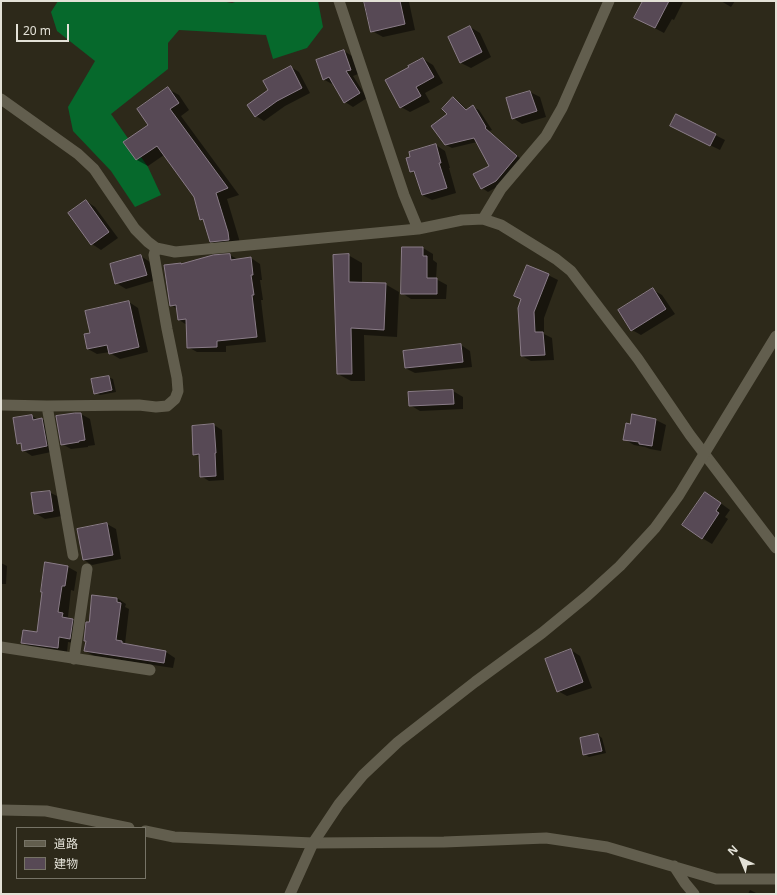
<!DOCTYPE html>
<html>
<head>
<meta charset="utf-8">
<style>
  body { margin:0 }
  #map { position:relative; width:777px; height:895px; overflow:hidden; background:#2d291a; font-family:"Noto Sans","Noto Sans JP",sans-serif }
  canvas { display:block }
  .frame { position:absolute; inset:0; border:2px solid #e3e1d7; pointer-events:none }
  .legend { position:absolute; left:16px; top:827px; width:130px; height:52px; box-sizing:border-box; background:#2d291a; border:1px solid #767366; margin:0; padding:5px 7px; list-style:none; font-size:12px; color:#e3e1d7 }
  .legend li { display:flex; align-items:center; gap:8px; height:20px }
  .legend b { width:20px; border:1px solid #767366 }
  .north { position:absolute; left:721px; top:839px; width:40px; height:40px; -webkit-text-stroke:3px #2d291a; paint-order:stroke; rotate:316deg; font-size:11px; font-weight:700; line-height:16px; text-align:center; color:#e3e1d7 }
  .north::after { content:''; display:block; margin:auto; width:14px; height:18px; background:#e3e1d7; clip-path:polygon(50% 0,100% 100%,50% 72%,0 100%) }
  .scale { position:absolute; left:16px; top:24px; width:53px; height:18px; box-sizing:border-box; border:2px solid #e3e1d7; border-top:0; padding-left:5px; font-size:12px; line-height:14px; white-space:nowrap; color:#e3e1d7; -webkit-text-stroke:3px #2d291a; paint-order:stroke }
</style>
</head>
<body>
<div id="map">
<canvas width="777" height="895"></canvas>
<div class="frame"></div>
<ul class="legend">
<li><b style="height:5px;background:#625e4e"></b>道路</li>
<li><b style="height:11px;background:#574955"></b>建物</li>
</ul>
<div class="north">N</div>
<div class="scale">20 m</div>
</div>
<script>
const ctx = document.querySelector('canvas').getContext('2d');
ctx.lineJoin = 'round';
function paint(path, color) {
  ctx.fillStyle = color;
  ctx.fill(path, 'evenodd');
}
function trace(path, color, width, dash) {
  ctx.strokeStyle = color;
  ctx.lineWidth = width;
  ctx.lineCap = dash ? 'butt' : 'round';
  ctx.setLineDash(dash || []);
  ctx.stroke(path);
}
paint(new Path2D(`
  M58,1H221L232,3L238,1H318L323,27L307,48L273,59L266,35L179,30L168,43V69L111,114L148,167L161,195L135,207L111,171L73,131L68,107L95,61L57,31L51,12Z`), '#06692c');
paint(new Path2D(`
  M363,1H407L409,2L415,30L383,37L372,31L368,17L366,15Z
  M642,1H681L683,2L674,20L672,19L664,33L645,23L644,2Z
  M721,1H735L731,7Z
  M470,27L480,33L491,57L471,68L461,63L449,37Z
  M344,51L352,56L358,74L353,76L367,98L353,107L345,102L333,83L332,84L323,79Z
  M423,59L433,65L443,83L425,93L430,102L410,112L401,107Z
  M291,67L299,72L310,93L285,106L264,121L256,116L248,105L269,90Z
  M168,89L179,95L189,110L181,116L239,195L227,199L239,239L240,246L222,248L211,241L205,221L201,219L195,196L164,155L148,166L137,160L149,125Z
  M530,92L540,97L546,117L522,124L513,118Z
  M453,99L459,102L467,110L473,107L479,110L492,130L489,131L522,160L502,184L488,192L482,188L490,166L477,142L452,148L446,145L449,114Z
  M676,115L725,140L720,150L681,131Z
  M436,145L445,151L450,168H449L456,193L432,200L422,195L417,175L411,171Z
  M86,201L95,207L118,238L101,250L92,244Z
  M403,248H423L433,254V260L437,263L436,279L447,285L446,299H411L402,293Z
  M230,255L239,260L251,258L260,264L262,280H260L263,300H261L266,342L226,346V352H197L188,347L187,325L179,320L177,309L171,305L181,264L182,265L214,256Z
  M348,255L362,263V283L385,284L399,292L397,337L364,335L365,381H351L338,374Z
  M141,256L150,262L156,280L126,289L116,283Z
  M548,275L558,280L544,318V334L552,338L554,360L531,361L522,356L519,308Z
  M653,290L662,295L675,314L641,335L632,330Z
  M129,302L138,308L148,352L120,359L110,353V352L97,354L88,349L91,334Z
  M461,345L470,351L472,367L415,373L405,368Z
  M108,377L113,379L116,392L100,395L95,393Z
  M453,391L463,397V409L420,411L410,405L409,393Z
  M81,414L90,419L95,445L88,446V447L71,449L62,444Z
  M633,415L656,420L666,425L661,451L650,449L645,447L634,445L624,439L631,425Z
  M32,416L39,420L42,419L51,425L56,451L32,456L23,450L22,445L18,443Z
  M214,425L222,430L224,480L209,481L201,476L200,457L194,454Z
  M49,492L59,497L62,516L45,519L35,513Z
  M715,499L730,510L725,517L728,519L712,544L702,538Z
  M107,524L116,529L121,559L92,565L84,560L78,529Z
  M1,563L7,566L6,584H1Z
  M46,563L68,567L77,572L74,591L71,590L68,617L82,625L79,644L68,642L67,652L32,648L23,643L38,633Z
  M117,598L126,604L125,607L129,609L125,644L166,652L175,658L173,668L94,656L85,651L87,642L85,641Z
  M571,650L580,656L592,688L567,696L558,691Z
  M598,735L602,738L606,753L589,757L584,754Z
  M750,890L758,894H748Z`), '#0007');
const building = new Path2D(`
  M364,1H400L405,24L371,32Z
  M643,1H669L655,28L634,18Z
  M470,26L482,52L460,63L448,37Z
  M344,50L351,70L346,71L360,93L344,103L329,77L323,80L316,60Z
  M423,58L434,77L416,87L421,96L400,108L385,80L409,67L408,66Z
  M291,66L302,88L277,101L255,117L247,105L268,90L263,81Z
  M168,87L179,103L170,109L228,188L216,193L228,232L229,240L210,242L203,219L200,220L194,197L157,146L136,160L123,142L148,125L137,109Z
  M530,91L537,111L512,119L506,98Z
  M453,97L466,110L473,105L486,127L485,128L517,156L496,181L481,189L473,174L489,166L474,138L445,145L431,126L447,114L442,109Z
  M676,114L716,134L710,146L670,126Z
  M436,144L441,163H439L447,188L422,195L414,171L410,172L406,158L410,157L409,152Z
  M86,200L109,232L91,245L68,213Z
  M402,247H423V256H427V278H437V294H401Z
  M230,254L231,260L251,257L253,275H251L254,295H252L257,337L217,341V347L187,348L186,319L178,320L176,305L170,306L164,265L181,263V264L213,255Z
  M349,254V282L386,283L384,330L351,328L352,374H337L333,255Z
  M141,255L147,275L115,284L110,264Z
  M527,265L549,274L534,312L535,332H543L545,355L521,356L518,308L521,299L514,296Z
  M653,288L666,309L631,331L618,310Z
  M129,301L139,347L109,354L107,345L87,349L84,334L90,333L85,311Z
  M461,344L463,362L405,368L403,351Z
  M109,376L112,390L94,394L91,379Z
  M453,390L454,404L409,406L408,392Z
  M75,413H81L85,440L79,441V442L61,445L56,416Z
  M632,414L656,419L652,446L639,444V442L623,440L626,423L630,424Z
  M32,415L33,420L42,418L47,446L22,451L21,443L17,444L13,418Z
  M214,424L216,453H215L216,476L200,477L199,454L193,455L192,426Z
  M50,491L53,511L34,514L31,493Z
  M705,492L721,503L716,511L719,513L702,539L682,525Z
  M107,523L113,555L83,560L77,529Z
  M45,562L68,566L65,586H62L58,612L63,613L62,617L73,619L70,639L59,637L58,648L21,643L23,630L37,632L42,592H41Z
  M92,595L117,598V602L121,603L116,640L122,641V643L166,651L164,663L84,651L86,641H84L86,622H89Z
  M571,649L583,682L557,692L545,659Z
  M598,734L602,751L583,755L580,738Z`);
paint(building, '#574955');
trace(building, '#8a7c88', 1);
trace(new Path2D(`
  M339,1L404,195L418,229
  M1,99L78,154L94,169L135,229L148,242L156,248L175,252L418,229L462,220L483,219L501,225L556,259L571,271L638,359L690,435L776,548
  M483,219L501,189L546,136L562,108L609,1
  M1,405L47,406L139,405L156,407L167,406L175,399L178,391L177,378L167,329L154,255L156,248
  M47,406L73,555
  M1,647L150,670
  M74,659L87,569
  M1,810L46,811L129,828
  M145,831L174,837L313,843L444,842L546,838L607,847L716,879H776
  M674,866L685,883L694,894`), '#625e4e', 11);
trace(new Path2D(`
  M290,894L313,843L339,804L363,775L398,742L475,682L542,633L587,596L620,566L655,528L679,495L776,336`), '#625e4e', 11);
</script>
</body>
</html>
